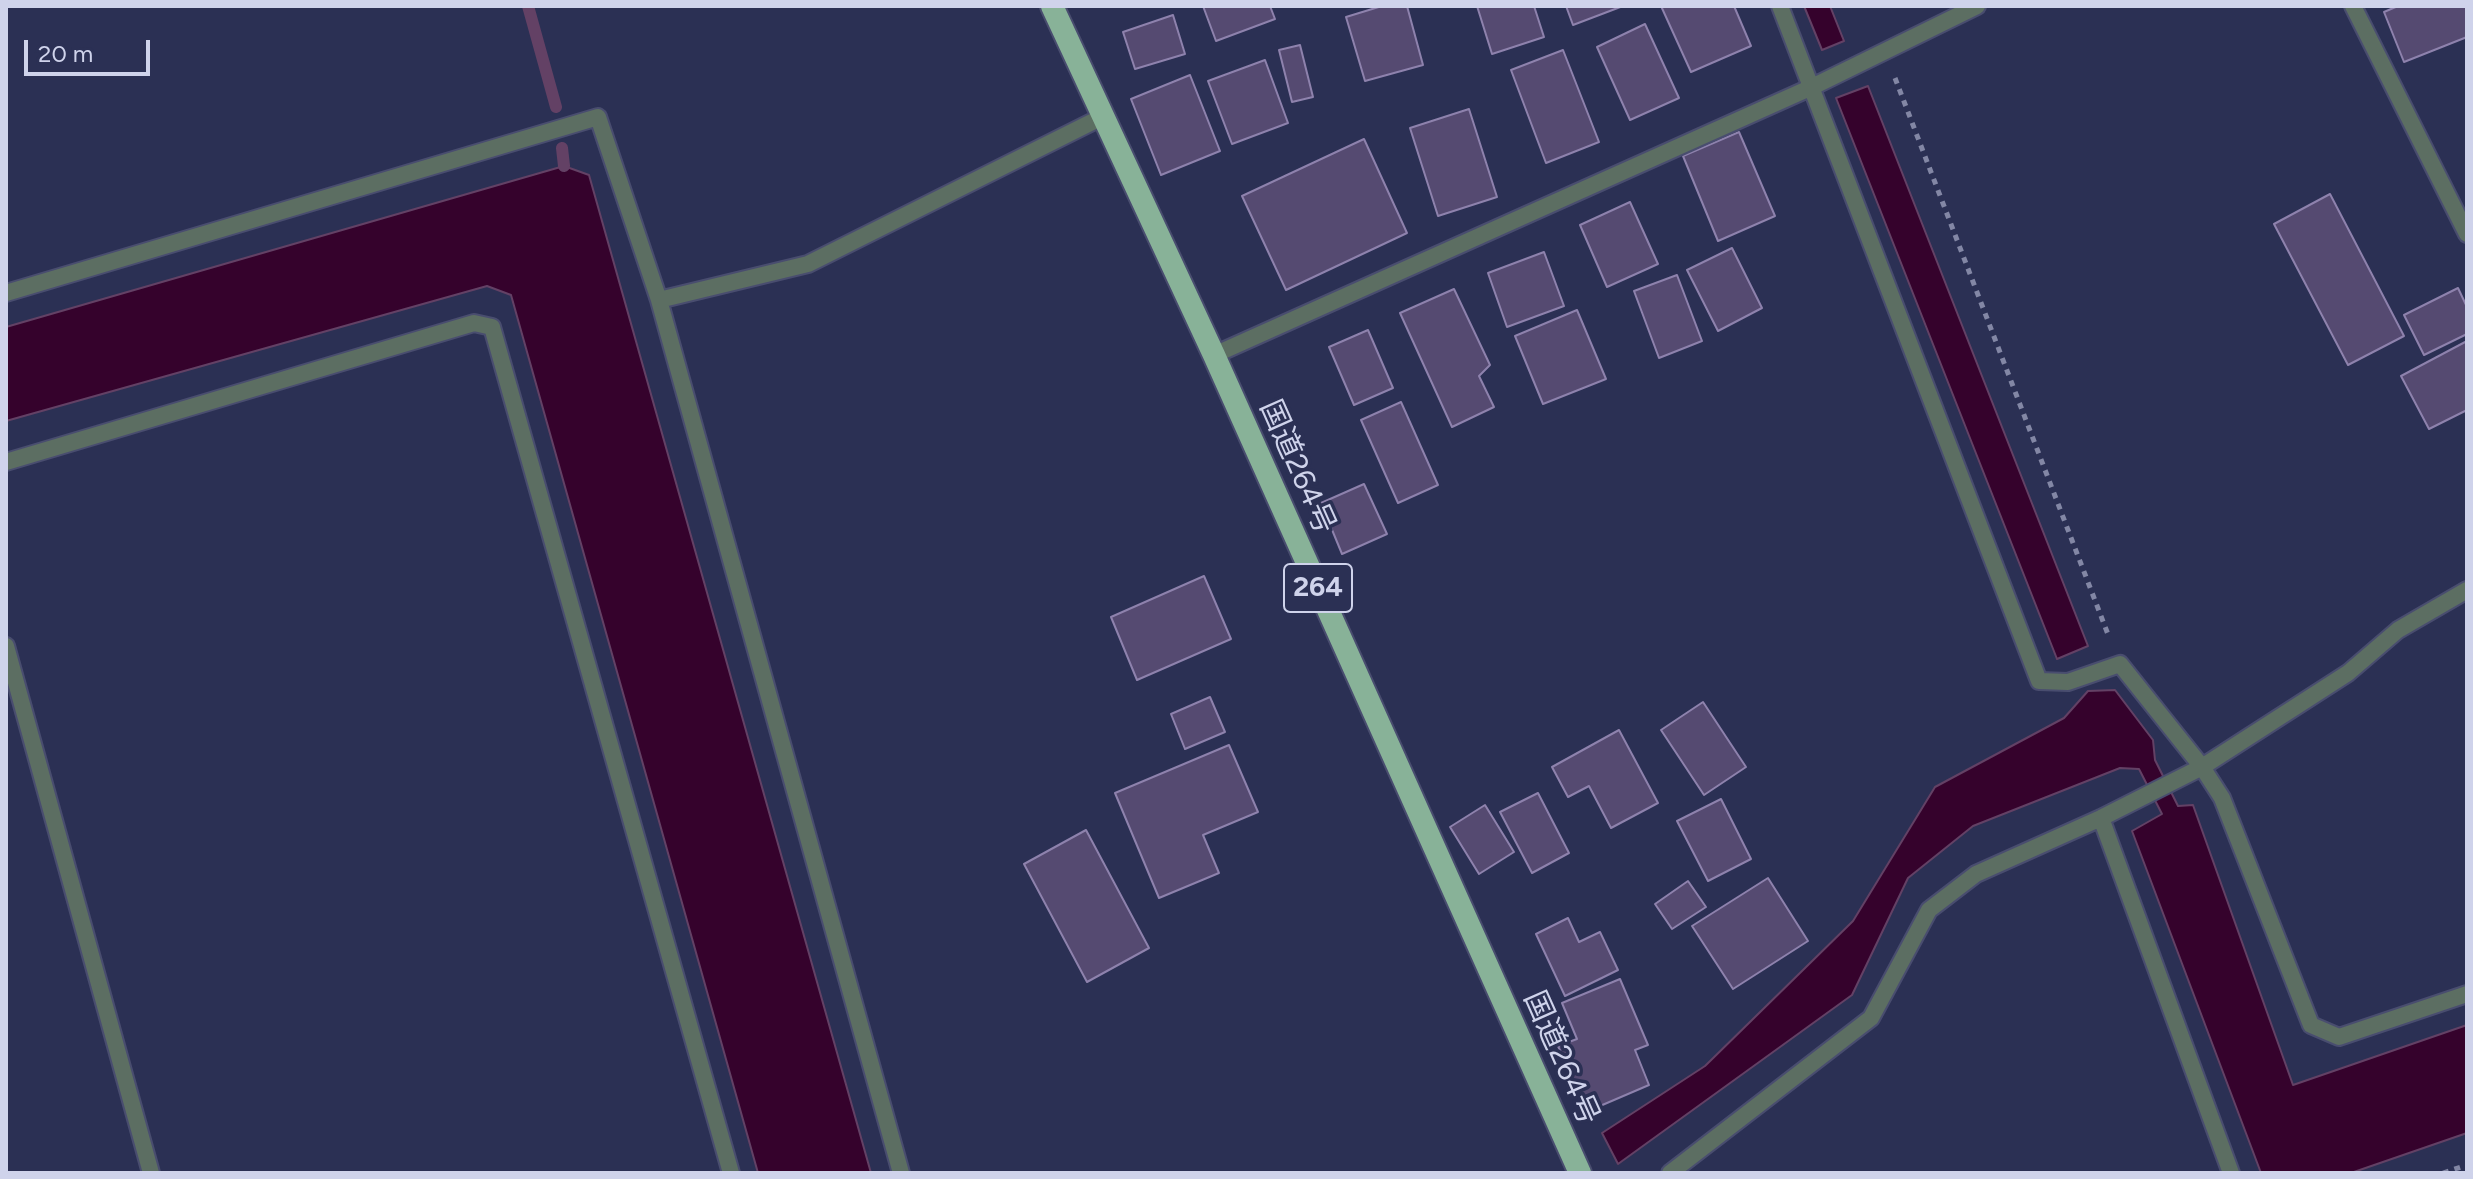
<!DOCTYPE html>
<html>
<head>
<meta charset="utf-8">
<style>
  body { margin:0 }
  #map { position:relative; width:2473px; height:1179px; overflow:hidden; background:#2b3054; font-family:Figtree,sans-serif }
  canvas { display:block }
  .frame { position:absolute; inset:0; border:8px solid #cfd3eb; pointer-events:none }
  .scale { position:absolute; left:24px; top:40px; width:126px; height:36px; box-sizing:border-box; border:4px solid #cfd3eb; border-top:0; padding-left:10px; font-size:24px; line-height:28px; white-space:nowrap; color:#cfd3eb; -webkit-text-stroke:6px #2b3054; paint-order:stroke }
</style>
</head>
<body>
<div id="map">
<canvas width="2473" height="1179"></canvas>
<div class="frame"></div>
<div class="scale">20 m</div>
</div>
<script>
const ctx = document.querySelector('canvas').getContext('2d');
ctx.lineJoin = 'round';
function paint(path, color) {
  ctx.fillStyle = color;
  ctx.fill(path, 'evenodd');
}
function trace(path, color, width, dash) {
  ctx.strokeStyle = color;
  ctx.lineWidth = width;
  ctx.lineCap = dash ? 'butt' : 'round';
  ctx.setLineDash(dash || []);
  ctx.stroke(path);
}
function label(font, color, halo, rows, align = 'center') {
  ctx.font = font + ' Figtree,"Noto Sans JP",sans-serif';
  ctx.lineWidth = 7;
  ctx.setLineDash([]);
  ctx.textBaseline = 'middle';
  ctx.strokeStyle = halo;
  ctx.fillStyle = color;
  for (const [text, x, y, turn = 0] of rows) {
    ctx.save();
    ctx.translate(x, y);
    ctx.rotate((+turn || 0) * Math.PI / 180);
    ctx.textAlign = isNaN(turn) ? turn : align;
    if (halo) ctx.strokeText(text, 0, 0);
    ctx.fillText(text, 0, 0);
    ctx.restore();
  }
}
const water = new Path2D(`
  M1804,6H1830L1844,41L1822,50Z
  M1868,86L2088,646L2057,659L1836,98Z
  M564,166L589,175L871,1173H758L511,295L487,286L6,421V327Z
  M2115,690L2153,740L2155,760L2178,806L2193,805L2293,1085L2467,1025V1133L2351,1173H2261L2132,831L2162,814L2139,769L2120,768L1973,826L1908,878L1852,995L1618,1164L1602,1133L1705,1066L1853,921L1935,787L2064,718L2088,691Z`);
paint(water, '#35022c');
trace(water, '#634165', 2);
trace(new Path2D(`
  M528,6L556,107
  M562,148L564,166`), '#634165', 12);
const building = new Path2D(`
  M1203,6H1270L1275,19L1216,41Z
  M1382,6H1407L1423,65L1365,81L1346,17Z
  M1477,6H1534L1544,37L1492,54Z
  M1566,6H1623L1573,25Z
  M1661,6H1734L1751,46L1691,72Z
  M2398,6H2467V37L2404,62L2384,12Z
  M1173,15L1185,54L1135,69L1123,32Z
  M1645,24L1679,98L1630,120L1597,47Z
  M1300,45L1313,97L1292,102L1279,50Z
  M1563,50L1599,142L1546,163L1511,70Z
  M1265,60L1288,123L1232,144L1208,81Z
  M1190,75L1220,151L1161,175L1131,99Z
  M1469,109L1497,197L1438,216L1410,128Z
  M1739,132L1775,216L1718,241L1683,156Z
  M1364,139L1407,233L1286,290L1242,196Z
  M2330,194L2404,336L2348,365L2274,224Z
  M1630,202L1658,264L1607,287L1580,225Z
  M1732,248L1762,308L1718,331L1687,270Z
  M1544,252L1564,306L1507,327L1488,273Z
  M1677,275L1702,341L1659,358L1634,291Z
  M2458,288L2467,307V334L2424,355L2404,315Z
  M1454,289L1490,365L1479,376L1494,407L1452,427L1400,313Z
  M1577,310L1606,379L1543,404L1515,336Z
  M1368,330L1393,388L1354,405L1329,347Z
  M2467,341V410L2429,429L2401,376Z
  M1401,402L1438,485L1398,503L1361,420Z
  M1364,484L1387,534L1342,554L1321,503Z
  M1204,576L1231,639L1137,680L1111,617Z
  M1210,697L1225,732L1185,749L1171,714Z
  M1703,702L1746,767L1704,795L1661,730Z
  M1619,730L1658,803L1611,828L1589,786L1568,797L1552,767Z
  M1229,745L1258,812L1203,835L1219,873L1159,898L1115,793Z
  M1538,793L1569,853L1532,873L1500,812Z
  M1721,799L1751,859L1708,881L1677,821Z
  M1485,805L1514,852L1479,874L1450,827Z
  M1086,830L1149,948L1087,982L1024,864Z
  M1768,878L1808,941L1733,989L1692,926Z
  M1688,881L1706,907L1672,929L1655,904Z
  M1568,918L1579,942L1600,932L1618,970L1565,996L1536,934Z
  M1620,979L1648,1045L1635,1050L1649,1085L1586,1112L1558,1046L1577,1039L1562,1003Z`);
paint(building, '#554a71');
trace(building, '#8e82ad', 2);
const minor = new Path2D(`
  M1780,6L2039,681L2068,682L2120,664L2202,767L2222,798L2311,1025L2339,1037L2467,994
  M2353,6L2467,234
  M6,293L598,117L659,300L901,1173
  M659,300L808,264L1104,116
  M1214,355L1812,87L1977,6
  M6,462L474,323L492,327L731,1173
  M2101,818L2231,1173
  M1670,1173L1871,1018L1929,910L1976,874L2101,818L2202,767L2348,673L2398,630L2467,590`);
const tertiary = new Path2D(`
  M6,646L151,1173`);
const trunk = new Path2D(`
  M1052,6L1214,355L1580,1173`);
trace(minor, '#494d6f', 20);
trace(tertiary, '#494d6f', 20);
trace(trunk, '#494d6f', 26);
trace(new Path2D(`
  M1895,78L2109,637
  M2443,1173L2467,1165`), '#8387a5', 5, [6, 6]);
trace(minor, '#5c6e62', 16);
trace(tertiary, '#5c6e62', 16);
trace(trunk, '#88b298', 22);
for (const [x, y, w] of [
  [1318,588,68]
]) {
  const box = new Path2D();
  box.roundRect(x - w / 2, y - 24, w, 48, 6);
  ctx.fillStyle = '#2b3054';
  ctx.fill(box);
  trace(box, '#cfd3eb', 2);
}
label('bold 28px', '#cfd3eb', null, [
  ["264",1318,588]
]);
label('30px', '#cfd3eb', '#2b3054', [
  ["国道264号",1297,467,66],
  ["国道264号",1561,1058,66]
]);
</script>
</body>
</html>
